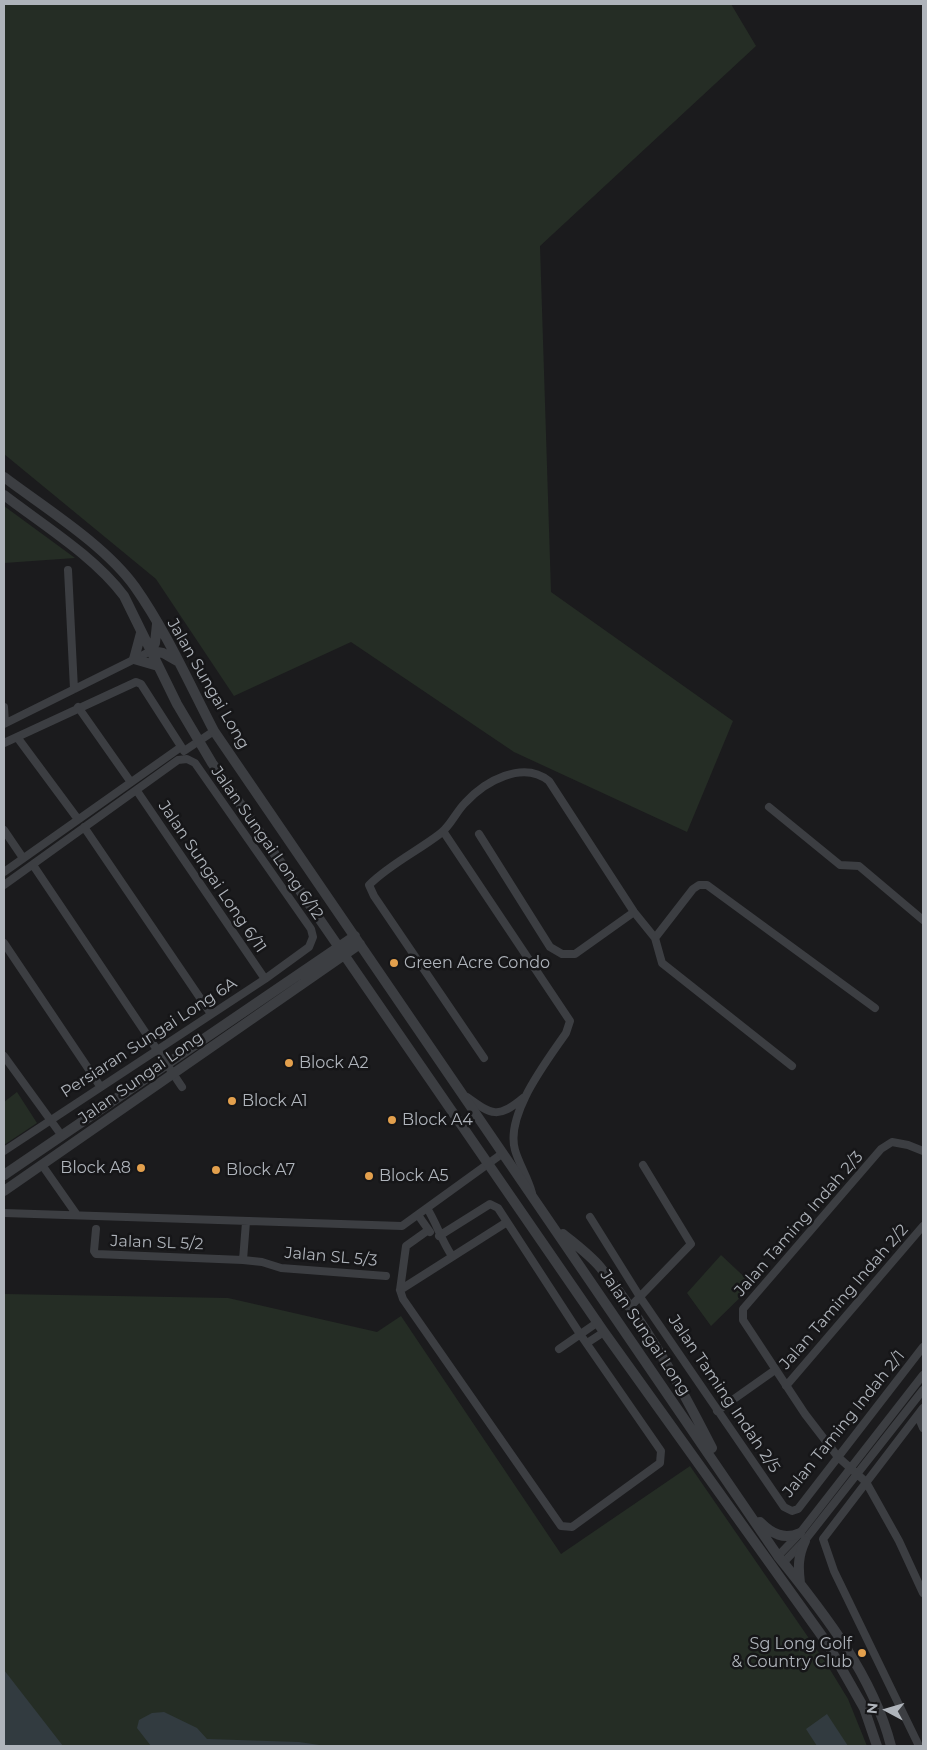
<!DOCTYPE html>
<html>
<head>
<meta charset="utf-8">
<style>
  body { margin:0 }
  #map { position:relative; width:927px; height:1750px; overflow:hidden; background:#1b1b1d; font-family:Montserrat,sans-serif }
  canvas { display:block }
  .frame { position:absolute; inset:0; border:5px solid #afb4bb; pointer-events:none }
  .north { position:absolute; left:862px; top:1685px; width:50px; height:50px; -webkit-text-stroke:4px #161618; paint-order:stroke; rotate:276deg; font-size:14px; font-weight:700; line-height:20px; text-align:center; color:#afb4bb }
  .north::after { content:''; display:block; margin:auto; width:18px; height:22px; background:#afb4bb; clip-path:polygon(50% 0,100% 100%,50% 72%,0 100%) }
</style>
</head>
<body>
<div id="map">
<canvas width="927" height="1750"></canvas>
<div class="frame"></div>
<div class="north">N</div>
</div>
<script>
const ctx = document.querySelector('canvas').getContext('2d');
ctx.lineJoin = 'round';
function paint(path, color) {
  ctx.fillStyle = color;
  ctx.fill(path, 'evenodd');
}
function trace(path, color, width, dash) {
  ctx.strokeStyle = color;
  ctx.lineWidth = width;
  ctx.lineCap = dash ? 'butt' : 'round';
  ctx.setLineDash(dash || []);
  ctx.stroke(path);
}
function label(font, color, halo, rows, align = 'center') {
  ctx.font = font + ' Montserrat,sans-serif';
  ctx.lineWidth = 5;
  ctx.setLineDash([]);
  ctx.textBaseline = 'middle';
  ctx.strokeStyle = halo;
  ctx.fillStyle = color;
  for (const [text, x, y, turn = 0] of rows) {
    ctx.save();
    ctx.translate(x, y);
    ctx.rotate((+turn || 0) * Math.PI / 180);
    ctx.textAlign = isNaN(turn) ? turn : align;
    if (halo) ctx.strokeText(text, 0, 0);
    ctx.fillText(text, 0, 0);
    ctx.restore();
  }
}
paint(new Path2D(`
  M4,4H731L756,46L540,246L551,592L733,721L687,832L514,752L351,642L234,696L156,579L4,454Z
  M4,506L75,558L4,563Z
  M17,1092L37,1123L4,1145V1102Z
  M721,1255L753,1285L711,1326L687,1293Z
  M4,1294L228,1298L377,1332L401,1316L561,1554L690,1466L826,1663L848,1699L867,1746H4Z`), '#252d25');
paint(new Path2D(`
  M4,1670L63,1746H4Z
  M164,1712L197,1728L207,1739L299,1742L326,1746H151L137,1728L139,1720L152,1713Z
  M827,1714L848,1746H817L806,1729Z`), '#323b40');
trace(new Path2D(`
  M68,570L74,689
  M4,707L5,723
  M78,707L130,781
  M4,724L151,651
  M17,737L77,818
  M4,743L136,682L141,684L184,751L214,731
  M137,791L265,979
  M769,807L840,865L859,866L923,920
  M84,827L211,1014
  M4,830L23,858
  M443,831L570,1021L566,1033C547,1061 505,1114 515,1150C519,1164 528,1178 532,1193
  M479,834L550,947L562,954H575L634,912
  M33,865L182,1087
  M4,872L181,747
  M4,885L178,760L187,759L195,763L311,929L313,937L309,947L265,979L4,1151
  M655,938L693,889L699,885H707L875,1008
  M4,943L100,1086
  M4,1056L62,1136
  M484,1058L374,896L369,885C390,864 418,851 441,833C451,825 456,812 465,803C485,781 523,760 549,781L634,912L655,938L662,963L792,1066
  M467,1097C492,1115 498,1119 523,1098
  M923,1151L908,1145L892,1142L881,1149L743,1309V1320L805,1414L838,1457L866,1482L899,1541L923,1593
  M42,1165L77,1215
  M427,1208C437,1224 441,1240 452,1256
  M4,1213L402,1226L503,1153
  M418,1215L430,1232
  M590,1217L640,1297L784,1507L792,1511L798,1509L923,1347
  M96,1229L94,1251L96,1254L243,1260L262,1262L281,1268L386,1276
  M427,1231L406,1246L400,1290L403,1299L561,1526L572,1527L660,1463L661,1451L580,1334L498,1208L490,1204L439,1236
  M243,1260L246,1222
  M400,1290L507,1222
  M629,1308L691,1244L643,1165
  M587,1343L604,1332
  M559,1349L598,1322
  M786,1386L923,1226
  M717,1411L775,1370
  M918,1416L923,1428
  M778,1556L800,1533L923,1375
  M783,1563L806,1539L923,1390
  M919,1746L834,1571L823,1539L923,1408`), '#3c3e42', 8);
trace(new Path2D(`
  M4,477C45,508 105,545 135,587C166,631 189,683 214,731L778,1556C823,1612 873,1675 891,1746
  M4,495C43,525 94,556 124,596L177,704L212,763L604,1332L827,1643L864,1708L877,1746
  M141,633L134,659L158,666
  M151,651L163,653L177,661
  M151,651L155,643L157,624
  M4,1175L355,936
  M4,1191L360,944
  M563,1234C575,1244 590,1255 600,1267C645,1322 680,1385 712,1448
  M760,1522C772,1534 784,1540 800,1533
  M800,1583C798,1567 798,1556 805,1541`), '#3c3e42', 10);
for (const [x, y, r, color] of [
  [394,963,5,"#e3a04d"],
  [289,1063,5,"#e3a04d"],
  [232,1101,5,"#e3a04d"],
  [392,1120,5,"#e3a04d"],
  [141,1168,5,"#e3a04d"],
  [216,1170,5,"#e3a04d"],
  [369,1176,5,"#e3a04d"],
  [862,1653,5,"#e3a04d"]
]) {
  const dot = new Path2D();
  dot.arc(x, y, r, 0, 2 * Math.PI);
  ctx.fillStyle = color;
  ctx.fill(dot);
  trace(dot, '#161618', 2);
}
label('16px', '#afb4bb', '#161618', [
  ["Jalan Sungai Long",208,684,60],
  ["Jalan Sungai Long 6/12",267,843,55],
  ["Jalan Sungai Long 6/11",212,877,56],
  ["Persiaran Sungai Long 6A",149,1038,-33],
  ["Jalan Sungai Long",141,1078,-35],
  ["Jalan Taming Indah 2/3",799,1224,-49],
  ["Jalan SL 5/2",157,1243,2],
  ["Jalan SL 5/3",331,1257,5],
  ["Jalan Taming Indah 2/2",844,1297,-49],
  ["Jalan Sungai Long",645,1333,56],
  ["Jalan Taming Indah 2/5",724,1394,56],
  ["Jalan Taming Indah 2/1",844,1424,-51]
]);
label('16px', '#afb4bb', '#161618', [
  ["Green Acre Condo",404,963],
  ["Block A2",299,1063],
  ["Block A1",242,1101],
  ["Block A4",402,1120],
  ["Block A8",131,1168,"right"],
  ["Block A7",226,1170],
  ["Block A5",379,1176],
  ["Sg Long Golf",852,1644,"right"],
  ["& Country Club",852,1662,"right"]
], 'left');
</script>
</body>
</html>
